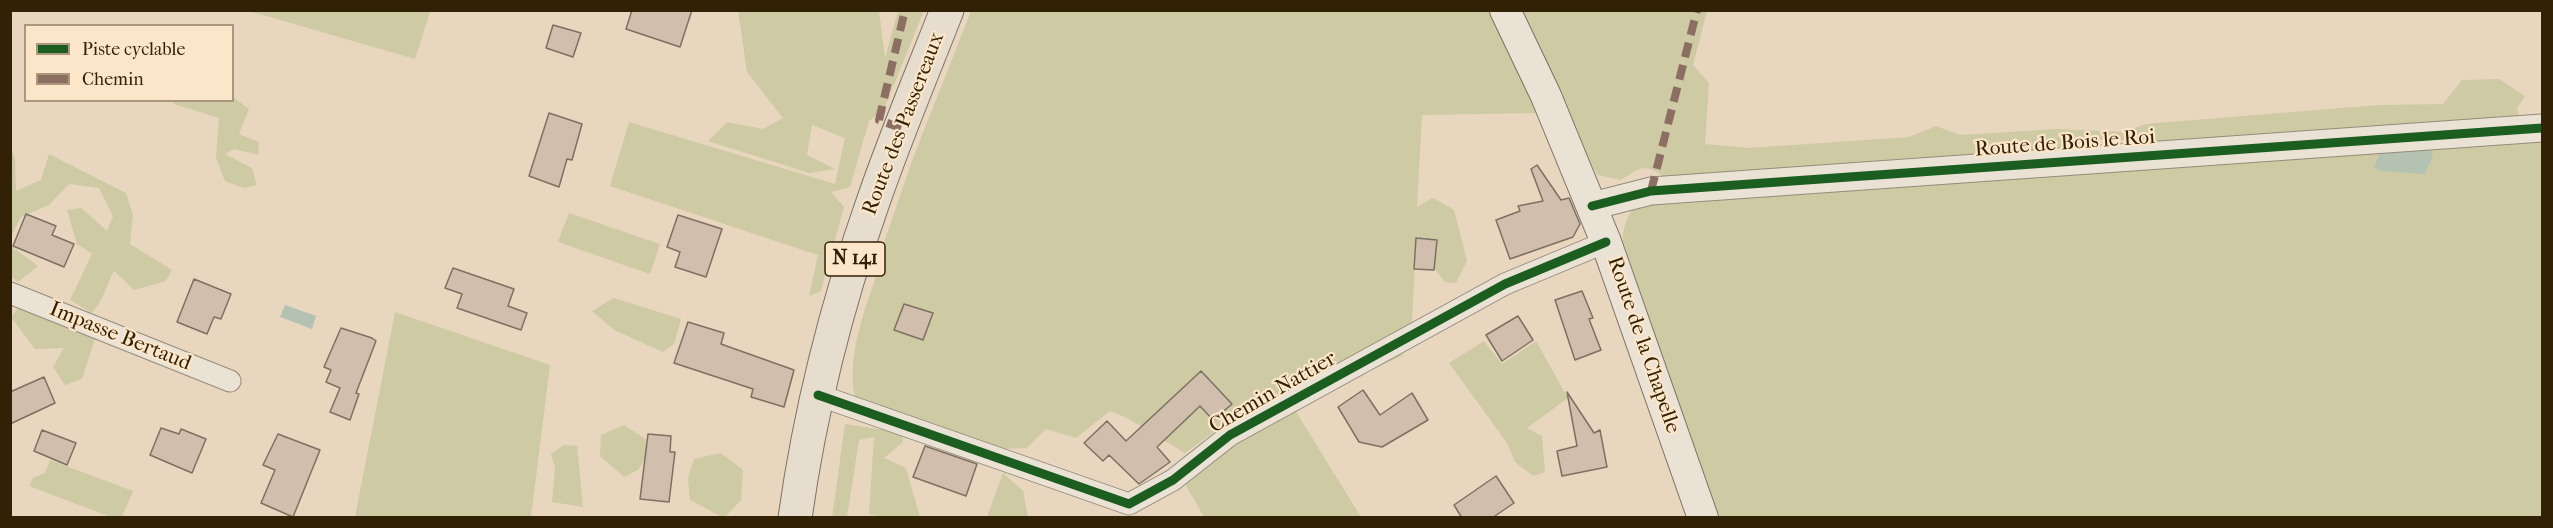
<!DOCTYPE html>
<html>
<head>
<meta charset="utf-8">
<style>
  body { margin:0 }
  #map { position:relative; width:2553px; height:528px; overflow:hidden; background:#e8d6bf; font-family:"IM FELL French Canon",serif }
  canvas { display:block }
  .frame { position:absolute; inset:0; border:12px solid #332105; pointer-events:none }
  .legend { position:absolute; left:24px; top:24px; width:210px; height:78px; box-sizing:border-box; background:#fbe6ca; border:2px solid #ab977b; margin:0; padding:8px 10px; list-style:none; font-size:18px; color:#332105 }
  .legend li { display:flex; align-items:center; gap:12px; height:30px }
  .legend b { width:30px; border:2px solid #ab977b }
</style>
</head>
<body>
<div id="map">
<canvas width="2553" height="528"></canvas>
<div class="frame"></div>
<ul class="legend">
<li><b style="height:8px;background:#1b5e20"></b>Piste cyclable</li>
<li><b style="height:8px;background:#8d6e63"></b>Chemin</li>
</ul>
</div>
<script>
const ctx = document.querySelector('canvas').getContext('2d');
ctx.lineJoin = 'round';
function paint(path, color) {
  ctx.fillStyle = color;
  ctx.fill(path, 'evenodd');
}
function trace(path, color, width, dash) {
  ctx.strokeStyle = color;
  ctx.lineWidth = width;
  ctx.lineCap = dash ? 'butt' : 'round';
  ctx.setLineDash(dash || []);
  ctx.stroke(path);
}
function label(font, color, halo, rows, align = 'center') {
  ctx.font = font + ' "IM FELL French Canon",serif';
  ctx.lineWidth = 4.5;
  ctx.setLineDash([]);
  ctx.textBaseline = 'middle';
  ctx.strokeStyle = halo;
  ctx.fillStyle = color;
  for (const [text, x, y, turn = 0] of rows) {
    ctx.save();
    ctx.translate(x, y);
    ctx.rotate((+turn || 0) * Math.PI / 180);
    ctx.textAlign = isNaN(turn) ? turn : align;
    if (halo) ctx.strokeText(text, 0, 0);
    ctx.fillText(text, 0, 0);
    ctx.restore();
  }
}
paint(new Path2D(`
  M738,10L879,11L885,58L898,11H924L884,109L869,121L850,187L831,192L844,207L821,291L809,296L818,255L610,186L629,122L835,184L845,138L812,125L807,155L835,169L809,173L708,141L727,122L763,129L783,118L747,72Z
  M426,11L430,12L415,59L249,11Z
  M971,11H1490L1538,113L1422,115L1417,207L1433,198L1454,210L1467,261L1456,283L1445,282L1426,258L1417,234L1411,335L1402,356L1324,391L1290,402L1361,517H1204L1180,475L1239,431L1237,415L1185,453L1127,418L1110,411L1076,438L1046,429L1027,448L1001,449L855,397C845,357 868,299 882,261L878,260L912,161Z
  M1515,11H1707L1693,65L1709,83L1705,144L1749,148L1909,137L1936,126L1960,135L2057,129L2124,132L2145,124L2379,105L2443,104L2462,80L2499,79L2525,96L2517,108L2524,137L2542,136V517H1716L1623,241C1623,207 1645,199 1670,181C1646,164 1645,164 1621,180L1598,175L1576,141ZM2078,139L2151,141L2191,156L1859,180L1895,159L2063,150Z
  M233,97L249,109L239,134L259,142L258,155L234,149L225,154L252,168L257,185L244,188L225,181L216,158L219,118L174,104L173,101L232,100Z
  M10,147L15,158L16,191L41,180L49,154L126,193L133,215L130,244L172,270L166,281L134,290L114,271C106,286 103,301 92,313L70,300L92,254L77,244L67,210L81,208L107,231L113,216L99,188L69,184L49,205L21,217L11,237Z
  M569,213L660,244L650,274L558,242Z
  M11,246L38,266L18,282L11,277Z
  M29,295L96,336L82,379L65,385L53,367L64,348L35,349L11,317Z
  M614,298L681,319L674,344L663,352L614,330L592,311Z
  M395,312L550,365L531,517H355Z
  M1484,341L1502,364L1536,341L1568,398L1527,428L1542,436L1545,472L1533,476L1515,462L1507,443L1449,363Z
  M845,424L903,433V442L884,458L906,468L920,517H882L869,514L874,437L859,440L847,517L832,518Z
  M624,425L645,439L650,451L638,470L624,477L600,456L601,435Z
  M564,445L577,446L583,507L552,502L555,468L551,454Z
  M721,453L743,470L741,500L724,518L690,500L688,478L694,459Z
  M50,460L133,491L122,517H111L29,486L33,478L45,473Z
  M1003,473L1023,491L1028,517H987Z`), '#cecaa4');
paint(new Path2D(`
  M2430,149L2433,156L2425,174L2380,171L2374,168L2380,152Z
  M285,305L316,316L312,329L280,317Z`), '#b4c2b2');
const building = new Path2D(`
  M632,10H692L680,47L626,29Z
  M553,25L581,33L573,57L546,48Z
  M549,113L582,124L572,160L567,159L559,187L529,176Z
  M1537,165L1561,200L1569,198L1580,224L1573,237L1510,259L1496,220L1520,211L1518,206L1543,201L1531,169Z
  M26,214L56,226L52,235L74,244L64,267L13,246Z
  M678,215L722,229L706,277L675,267L680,252L667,247Z
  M1416,238L1437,240L1434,270L1414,269Z
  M453,268L514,289L508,306L527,313L521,330L457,308L462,294L445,288Z
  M194,279L231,294L221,319L214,317L207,334L177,322Z
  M1582,291L1593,318L1589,319L1601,350L1575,360L1555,300Z
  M904,304L933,313L923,340L894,330Z
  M1518,316L1533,340L1502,361L1486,335Z
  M688,322L724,333L721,344L794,370L784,407L751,397L753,389L674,363Z
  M341,328L372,338L376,341L356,393L359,394L350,420L330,412L340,388L326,382L331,370L324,367Z
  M1201,371L1232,404L1213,420L1200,406L1157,447L1170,462L1139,484L1109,455L1103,461L1084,443L1107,421L1126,441Z
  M44,377L55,403L10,424V392Z
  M1363,390L1380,415L1412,393L1428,420L1382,447L1359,442L1338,407Z
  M1567,392L1594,433L1600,430L1607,467L1562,476L1557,451L1577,446Z
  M161,428L179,434L181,429L206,439L192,473L150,455Z
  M42,430L76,443L67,465L34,451Z
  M278,434L320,450L293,517L261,503L275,470L263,465Z
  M648,434L671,436L670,452H675L669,502L640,499Z
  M925,446L977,464L966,496L913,477Z
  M1496,476L1514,503L1492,518H1462L1454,505Z`);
paint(building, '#d1beac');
trace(building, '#7c7161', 1.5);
const minor = new Path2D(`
  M10,293L230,381
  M818,395L1129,504L1173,480L1230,435L1505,284L1606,242`);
const tertiary = new Path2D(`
  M1592,206L1651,191L2542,128`);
const secondary = new Path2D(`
  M1505,10L1546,96L1606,242L1703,518`);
const primary = new Path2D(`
  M795,518C810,411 837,304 873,202C895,138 922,74 947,10`);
trace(minor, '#968a79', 23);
trace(tertiary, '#968a79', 29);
trace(secondary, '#7c7161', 32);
trace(primary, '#7c7161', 35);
trace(minor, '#ebe2d6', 21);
trace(tertiary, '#ebe2d6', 27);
trace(secondary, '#ebe2d6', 30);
trace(primary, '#e7ddcf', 33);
trace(new Path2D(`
  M901,128L879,120L905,10
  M1651,191L1697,10`), '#8d6e63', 8, [15, 8]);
trace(new Path2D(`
  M1592,206L1651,191L2542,128
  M818,395L1129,504L1173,480L1230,435L1505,284L1606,242`), '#1b5e20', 9);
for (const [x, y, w] of [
  [855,259,60]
]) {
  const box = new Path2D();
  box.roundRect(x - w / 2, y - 17, w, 34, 4.5);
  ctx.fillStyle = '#fbe6ca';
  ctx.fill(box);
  trace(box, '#332105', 1.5);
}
label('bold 20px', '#332105', null, [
  ["N 141",855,259]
]);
label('21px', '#332105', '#fbe6ca', [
  ["Route des Passereaux",904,124,-69],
  ["Route de Bois le Roi",2065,144,-4],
  ["Impasse Bertaud",120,337,22],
  ["Route de la Chapelle",1643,345,71],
  ["Chemin Nattier",1273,393,-30]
]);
</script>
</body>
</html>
